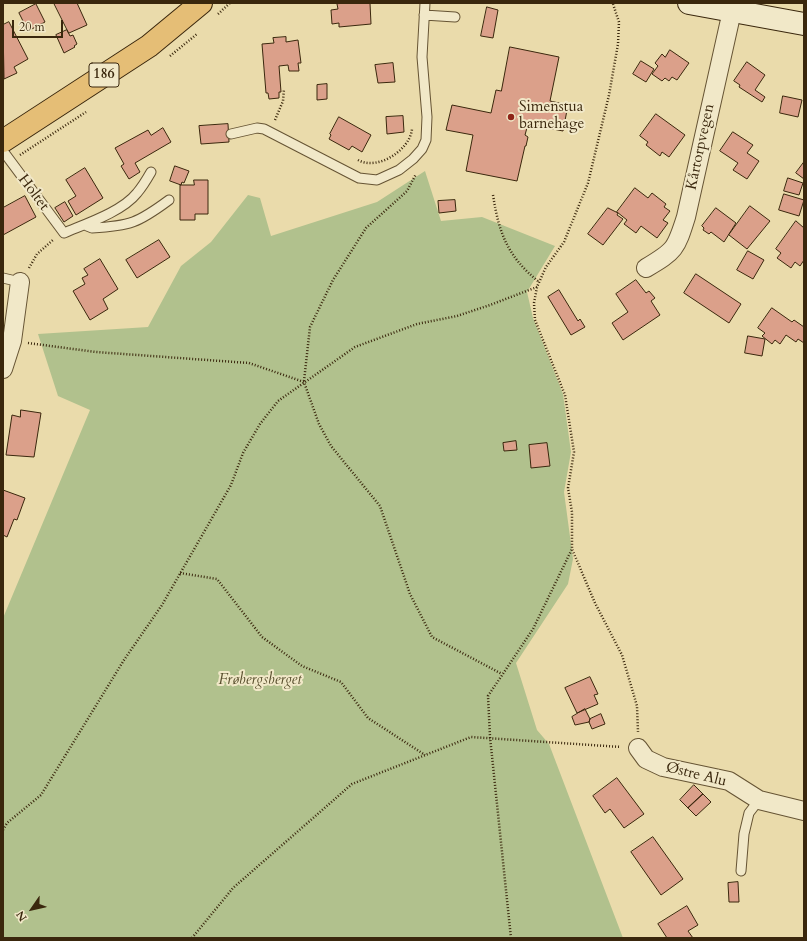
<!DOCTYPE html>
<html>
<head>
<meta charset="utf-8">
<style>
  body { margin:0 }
  #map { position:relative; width:807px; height:941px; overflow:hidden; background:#eadbab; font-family:Cardo,serif }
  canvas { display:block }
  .frame { position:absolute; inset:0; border:4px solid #3a270d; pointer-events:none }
  .north { position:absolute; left:12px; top:889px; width:40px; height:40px; -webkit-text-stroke:3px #f1e8c8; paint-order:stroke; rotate:236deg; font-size:11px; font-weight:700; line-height:16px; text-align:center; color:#3a270d }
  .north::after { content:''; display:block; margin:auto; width:14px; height:18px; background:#3a270d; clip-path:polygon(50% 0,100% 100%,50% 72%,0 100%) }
  .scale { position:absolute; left:12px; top:20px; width:51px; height:18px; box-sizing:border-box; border:2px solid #3a270d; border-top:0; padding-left:5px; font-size:12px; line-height:14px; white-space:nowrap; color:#3a270d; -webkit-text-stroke:3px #f1e8c8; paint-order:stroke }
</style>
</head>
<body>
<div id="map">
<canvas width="807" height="941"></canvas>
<div class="frame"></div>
<div class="north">N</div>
<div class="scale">20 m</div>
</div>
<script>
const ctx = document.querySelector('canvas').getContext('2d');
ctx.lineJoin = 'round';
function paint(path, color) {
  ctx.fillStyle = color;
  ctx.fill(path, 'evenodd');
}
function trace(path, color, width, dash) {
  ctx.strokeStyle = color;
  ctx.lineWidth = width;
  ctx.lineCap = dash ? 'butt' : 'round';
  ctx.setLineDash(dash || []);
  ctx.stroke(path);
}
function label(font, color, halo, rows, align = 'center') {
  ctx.font = font + ' Cardo,serif';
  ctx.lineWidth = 4;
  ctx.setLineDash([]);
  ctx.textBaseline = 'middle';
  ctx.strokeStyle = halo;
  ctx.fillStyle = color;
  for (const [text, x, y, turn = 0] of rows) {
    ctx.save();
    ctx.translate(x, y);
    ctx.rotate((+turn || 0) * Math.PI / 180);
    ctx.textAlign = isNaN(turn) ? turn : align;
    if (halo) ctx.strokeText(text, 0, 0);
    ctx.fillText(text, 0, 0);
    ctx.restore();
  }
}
paint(new Path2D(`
  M425,171L441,221L482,217L555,246L527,292L533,318L563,394L571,452L564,492L573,559L568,584L516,663L537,730L549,744L623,938H3V618L90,410L58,396L38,334L148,327L181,266L211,242L248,195L260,198L271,236L377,202Z`), '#b1c18d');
const building = new Path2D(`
  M54,3H77L87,25L69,33Z
  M370,3L371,24L339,27V23L332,24L331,10L338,9L337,4Z
  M36,4L45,22L28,31L19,13Z
  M487,7L498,10L493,38L481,36Z
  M9,22L28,59L14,67L17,73L4,79L3,25Z
  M67,30L70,36L73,35L77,44L74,46L75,47L64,53L56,35Z
  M286,37V42L298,40L301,63H298L299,71H289L288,65L279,66L281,92H279V98L269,99L268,93H266L262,44L274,43L273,38Z
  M510,47L559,57L550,101L568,105L563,131L528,124L525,135L528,137L526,146H525L517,181L466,171L473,135L446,130L452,105L491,113L496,90L501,91Z
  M670,50L689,63L677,80L672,77L669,81L665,78L662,81L652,74L658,66L655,63L662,54L665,57Z
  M641,61L654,69L646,82L633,74Z
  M747,62L765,75L755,90L765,97L762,102L739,87L740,85L734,81Z
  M393,63L395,82L378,83L375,65Z
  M327,84V99L317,100V85Z
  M783,96L802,100L798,117L780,113Z
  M656,114L685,135L669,157L662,152L660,156L646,145L648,142L640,136Z
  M403,116L404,132L387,134L386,117Z
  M339,117L371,135L362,152L352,146L349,150L329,139L331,135L330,134Z
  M228,124L229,142L201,144L199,126Z
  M163,128L171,142L135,163L140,172L129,179L121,166L124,164L115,148L148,130L151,135Z
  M733,132L753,145L747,153L759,161L747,179L733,170L738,163L720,151Z
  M804,162V179L796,173Z
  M175,166L189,171L184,183L182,182L181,185L170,181Z
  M85,168L103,198L76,215L68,201L76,196L66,180Z
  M788,178L803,183L799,195L784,191Z
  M194,180H208V214H195V220H180V185H194Z
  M635,188L648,198L652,193L666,204L664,207L670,211L663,220L668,223L657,238L641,226L636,233L624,224L627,220L617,212Z
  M784,194L804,200L799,216L779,210Z
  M25,196L36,217L3,235V208Z
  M455,200L456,211L439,213L438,201Z
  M65,202L73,216L64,222L55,208Z
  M750,206L770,221L747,249L729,235Z
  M608,208L618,213L617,215L623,219L603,245L588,234Z
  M716,208L736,223L724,242L711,232L709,234L703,230L704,228L702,226Z
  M796,221L804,228V260L800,266L795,262L791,268L777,258L781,253L776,249Z
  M159,240L170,257L137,278L126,260Z
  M748,251L764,260L753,279L737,270Z
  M100,259L118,289L103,299L108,309L90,320L73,291L85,284L82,278L88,275L84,269Z
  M696,274L741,304L729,323L684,293Z
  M636,280L646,293L649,291L655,298L651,301L660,315L623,340L612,323L628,312L616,294Z
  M559,290L578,321L580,319L585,327L571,335L548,297Z
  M772,308L792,322L794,320L804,327V343L798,339L796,342L786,335L780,344L775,340L772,344L762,336L765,333L758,328Z
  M748,336L765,339L762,356L745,353Z
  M21,410L41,413L34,457L6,455L12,415L20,417Z
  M516,441L517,450L504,451L503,443Z
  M547,443L550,466L531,468L529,445Z
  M3,490L25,498L17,520L14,519L7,537L3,535Z
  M590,677L598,694L594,695L598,704L577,713L565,688Z
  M585,709L590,719L589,722L575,725L572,717Z
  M601,714L605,724L592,729L589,722L590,719Z
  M617,778L644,814L624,828L610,809L605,813L593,796Z
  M694,785L703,794L688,808L680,800Z
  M703,794L711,802L696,816L688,808Z
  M653,837L683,879L661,895L631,852Z
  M738,882L739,902H729L728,883Z
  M687,906L698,925L688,931L693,938H667L658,924Z`);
paint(building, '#dba08a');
trace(building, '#3a270d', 1);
const lane = new Path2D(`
  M424,15L455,17
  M231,134L257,128L264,129L359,178L377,180L399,170L413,159L422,149L426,140L427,117L422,57L425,3
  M3,151L64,233C85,224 122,212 137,193C143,186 147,179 151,172
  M87,226L92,228C130,226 138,223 169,200
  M3,278L20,282
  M741,871L744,834L749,813L759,800`);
const street = new Path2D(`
  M646,268C675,251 676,249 686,217L732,11
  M3,369L12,341L20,282
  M638,748L646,759L663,767L729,781L759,800L804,811`);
const secondary = new Path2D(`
  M689,3L804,24`);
const primary = new Path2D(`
  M3,141L149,46L201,3`);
trace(lane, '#665434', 11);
trace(street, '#665434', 20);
trace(secondary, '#3a270d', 24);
trace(primary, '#3a270d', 24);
trace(new Path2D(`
  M613,4L619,22L618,44L609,95L588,183L564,242L546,267L537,287L534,303L535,320L565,395L574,452L568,488L572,512V549L595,603L622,655L637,706L638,732
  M218,14L230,3
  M170,56L197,34
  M275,120L283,101L284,89
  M20,155L86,112
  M358,160C378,171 410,150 412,129
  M493,195C499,234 508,257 539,282
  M29,268L37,254L53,240
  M28,343L96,352L249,363L304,382L319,424L331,446L380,506L410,594L432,637L502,674
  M304,381L310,327L333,280L366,228L407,191L416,174
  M180,573L217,579L262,637L302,666L341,682L368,718L425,755
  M3,830L7,823L41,795L124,660L162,605L231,485L243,453L260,424L278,401L355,347L417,324L457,316L490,305L537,287
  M192,938L233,888L352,784L471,737L621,747
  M511,938L490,737L488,696L533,629L572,549`), '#3a270d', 2.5, [1, 2]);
trace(lane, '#f1e8c8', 9);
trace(street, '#f1e8c8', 18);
trace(secondary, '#f1e8c8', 22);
trace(primary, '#e5be76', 22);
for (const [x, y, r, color] of [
  [511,117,4,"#8f2418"]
]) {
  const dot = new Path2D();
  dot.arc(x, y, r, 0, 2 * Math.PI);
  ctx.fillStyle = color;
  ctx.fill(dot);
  trace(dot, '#f1e8c8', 1.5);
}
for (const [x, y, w] of [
  [104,75,30]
]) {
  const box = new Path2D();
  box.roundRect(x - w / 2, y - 12, w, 24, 3);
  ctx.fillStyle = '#f1e8c8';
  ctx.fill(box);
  trace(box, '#3a270d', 1);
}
label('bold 14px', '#3a270d', null, [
  ["186",104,75]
]);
label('15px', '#3a270d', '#f1e8c8', [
  ["Simenstua",519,108],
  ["barnehage",519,125]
], 'left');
label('15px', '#3a270d', '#f1e8c8', [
  ["Kårtorpvegen",701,147,-78],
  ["Holtet",33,193,53],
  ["Østre Alu",696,775,14]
]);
label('italic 15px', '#584e2d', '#f1e8c8', [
  ["Frøbergsberget",260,681]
]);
</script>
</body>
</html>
